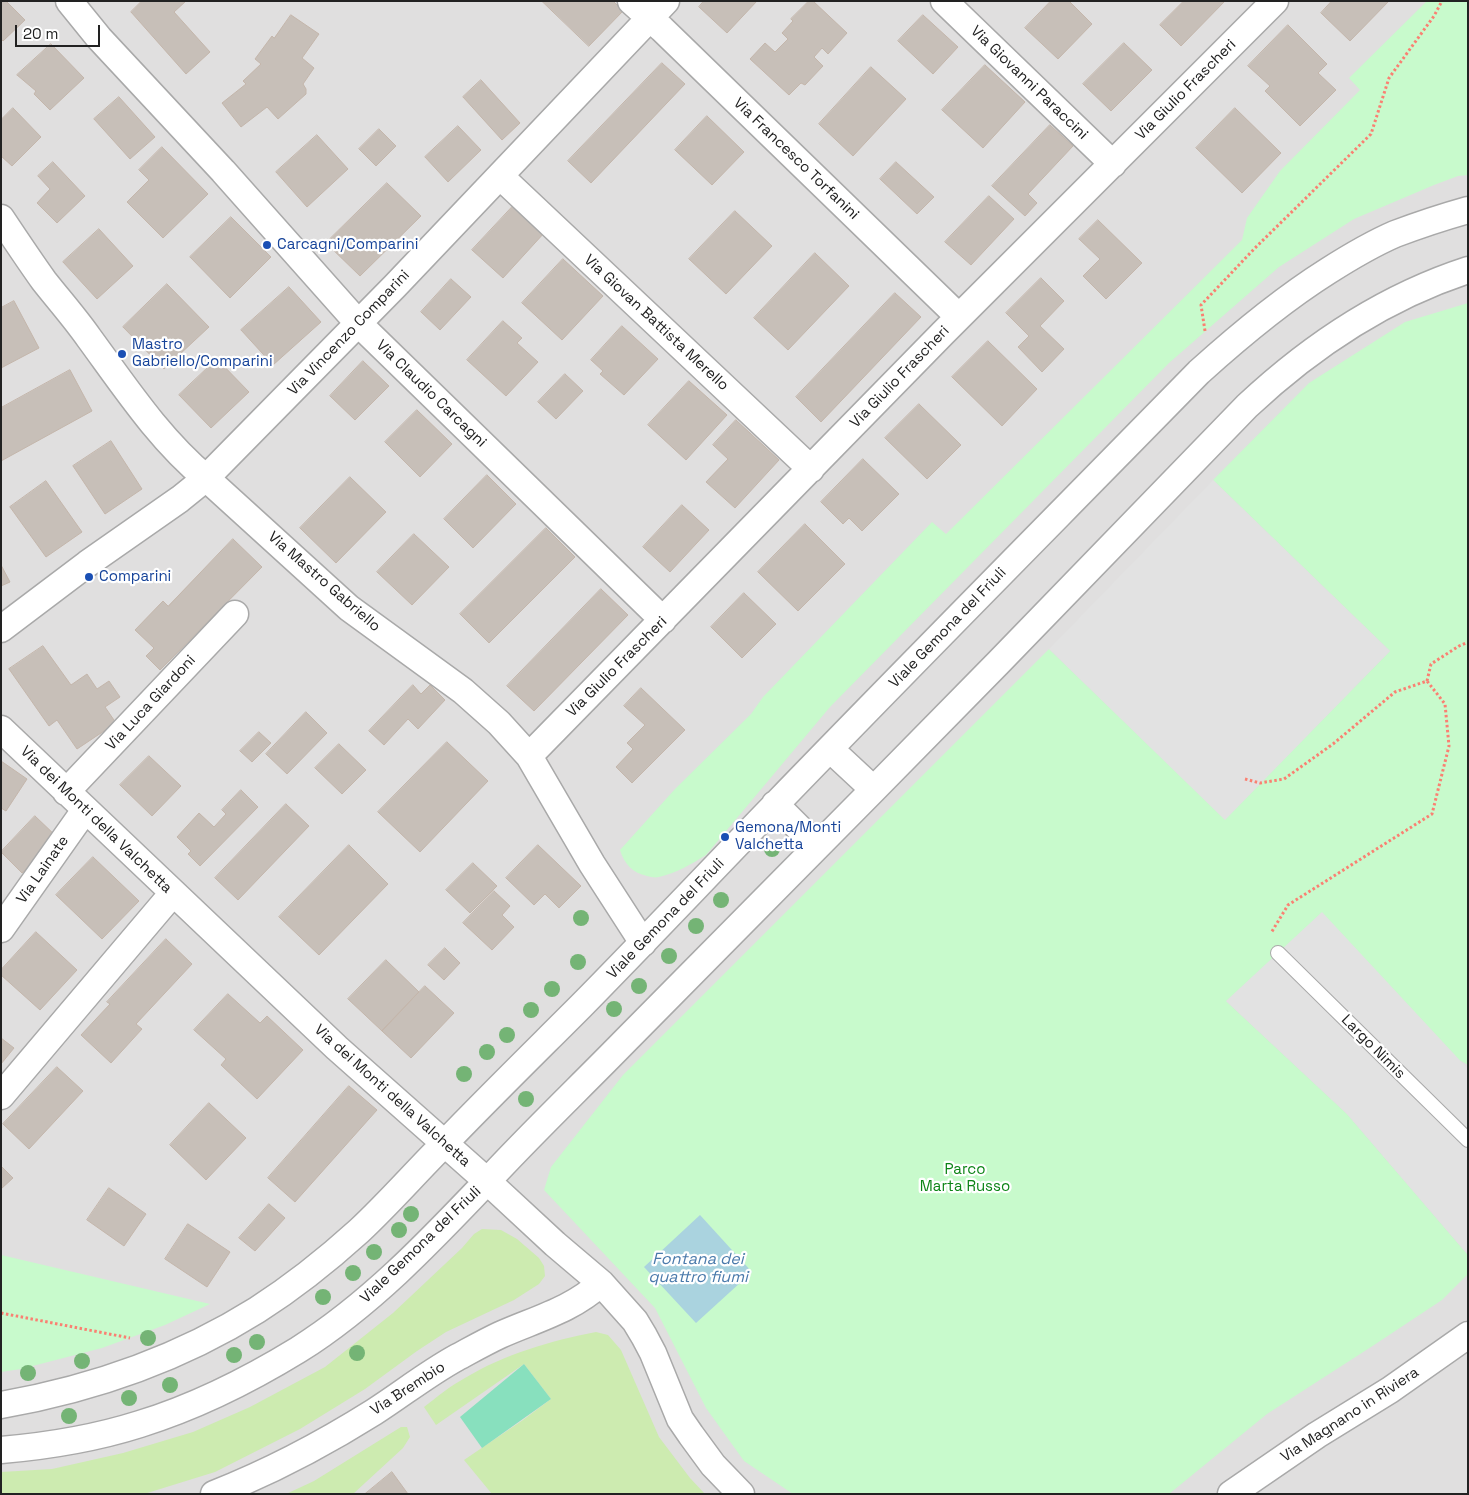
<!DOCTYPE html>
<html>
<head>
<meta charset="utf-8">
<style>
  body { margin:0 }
  #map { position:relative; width:1469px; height:1495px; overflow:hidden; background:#f2efe9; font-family:"Space Grotesk",sans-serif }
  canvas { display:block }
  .frame { position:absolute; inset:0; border:2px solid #222; pointer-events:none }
  .scale { position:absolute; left:15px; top:25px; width:85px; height:22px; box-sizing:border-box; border:2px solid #222; border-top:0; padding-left:6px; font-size:15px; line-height:18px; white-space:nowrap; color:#222; -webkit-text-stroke:4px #fff; paint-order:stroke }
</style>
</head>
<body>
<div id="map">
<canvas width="1469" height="1495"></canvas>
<div class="frame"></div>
<div class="scale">20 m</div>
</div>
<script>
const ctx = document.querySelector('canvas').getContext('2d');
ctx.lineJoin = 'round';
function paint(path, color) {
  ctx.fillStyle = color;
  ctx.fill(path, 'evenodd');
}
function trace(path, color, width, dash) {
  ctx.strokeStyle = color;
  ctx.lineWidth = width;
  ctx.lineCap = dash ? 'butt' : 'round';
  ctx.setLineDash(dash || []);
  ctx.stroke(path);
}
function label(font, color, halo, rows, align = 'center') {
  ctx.font = font + ' "Space Grotesk",sans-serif';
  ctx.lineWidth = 4.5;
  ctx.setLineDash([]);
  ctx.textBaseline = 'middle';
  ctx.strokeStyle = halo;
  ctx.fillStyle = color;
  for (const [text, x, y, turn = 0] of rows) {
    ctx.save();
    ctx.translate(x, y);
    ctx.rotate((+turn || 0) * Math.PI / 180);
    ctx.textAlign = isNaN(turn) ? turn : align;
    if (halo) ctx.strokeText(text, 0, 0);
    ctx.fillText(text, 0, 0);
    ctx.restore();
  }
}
paint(new Path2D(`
  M1,1H1468V1494H1Z`), '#e0dfdf');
paint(new Path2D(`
  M482,1229L501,1230L517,1239L539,1258L544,1266L545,1276L539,1284L514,1300L446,1332L417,1351L365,1389L300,1429L215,1472L144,1494H1V1472L52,1469L123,1453L193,1432L250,1407L325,1367L393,1313L462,1248L474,1234Z
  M596,1332L608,1335L621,1350L659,1437L690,1478L705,1494H492L464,1460L523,1420L551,1399L524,1364L436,1425L424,1407C437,1397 450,1386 465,1378C505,1354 550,1341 596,1332Z
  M401,1427H407L410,1437L403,1448L353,1494H286L314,1481Z`), '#cdebb0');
paint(new Path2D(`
  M1427,1H1468V175L1458,176L1434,185L1354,219L1279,267L1169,363L830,707L706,855C692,864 676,873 659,877C655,878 651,877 647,876C633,873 624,864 620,850L675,789L751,714L763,697L932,522L946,534L1242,240L1247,218L1280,171L1360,90L1349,78Z
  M1468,303V1065L1461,1061L1226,1001L1347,1114L1468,1255V1274L1442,1300L1371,1347L1267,1414L1169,1494H793L744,1461L706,1408L655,1308L544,1190L551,1167L623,1075L1049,649L1225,819L1390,651L1213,480L1309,383L1405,322Z
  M1,1255L210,1304L165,1325L102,1348L21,1369L1,1372Z`), '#c8facc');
paint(new Path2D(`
  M524,1364L551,1399L482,1448L460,1417Z`), '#88e0be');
paint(new Path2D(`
  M1213,480L1390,651L1225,820L1049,649Z
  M1322,912L1468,1069V1255L1347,1114L1226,1001Z`), '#e2e2e2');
paint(new Path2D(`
  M700,1215L752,1272L696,1323L644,1267Z`), '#aad3df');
const building = new Path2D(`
  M1,1H6L25,20L3,41L1,39Z
  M142,1H186L174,12L210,52L186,74L131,12Z
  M542,1H613L623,11L589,46Z
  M704,1H757L727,33L699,7Z
  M809,1H813L847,33L828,54L822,48L814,57L823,66L805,85L801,83L789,95L750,59L765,43L775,52L788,39L782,33L793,21L791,19Z
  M1051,1H1069L1092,24L1058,59L1025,28Z
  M1184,1H1225L1181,46L1160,25Z
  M1332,1H1389L1350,41L1321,13Z
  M291,15L319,34L302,58L314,68L303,84L306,89V94L278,119L267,107L241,127L222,103L246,84L243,81L261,64L255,59L272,36L274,38Z
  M923,15L958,47L933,74L898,41Z
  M1288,25L1327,64L1318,73L1336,90L1300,126L1265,91L1270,86L1248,66Z
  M1124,43L1152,70L1111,111L1083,84Z
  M51,44L84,78L50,110L34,94L36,91L17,75Z
  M662,63L685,84L591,183L568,161Z
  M985,65L1025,102L983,148L942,110Z
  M871,67L906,99L853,156L819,124Z
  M481,80L520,123L502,140L463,97Z
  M119,97L155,137L130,159L94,119Z
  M13,108L41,137L12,166L1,156V120Z
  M1235,108L1281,153L1242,193L1196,148Z
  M707,116L744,152L712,185L675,150Z
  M1050,125L1073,146L1028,194L1037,203L1025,216L992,186Z
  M458,126L481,150L448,182L425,157Z
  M379,129L396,146L376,166L359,149Z
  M317,135L348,169L307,207L276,172Z
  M162,147L208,194L163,238L127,202L149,180L139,170Z
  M53,162L85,196L57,223L37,203L50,189L38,176Z
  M896,162L934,197L917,214L880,179Z
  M387,183L421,216L360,276L326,243Z
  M989,196L1014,219L971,265L945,242Z
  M515,204L545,232L503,278L472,250Z
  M735,211L772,246L726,294L689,259Z
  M231,217L271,257L230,298L190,257Z
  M1098,220L1142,263L1106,299L1083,276L1100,259L1079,239Z
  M99,229L133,266L97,299L63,262Z
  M815,253L849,286L788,350L754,318Z
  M563,259L603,296L562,340L522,303Z
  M1041,278L1064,301L1040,326L1064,349L1042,372L1018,347L1029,336L1006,313Z
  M451,279L471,297L440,330L421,312Z
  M167,284L209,327L164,369L123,327Z
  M289,287L321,322L273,365L241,330Z
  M895,293L921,317L821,422L796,397Z
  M14,301L39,348L1,368V308Z
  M503,321L522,338L517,343L538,362L506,396L467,360Z
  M622,326L658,359L624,395L600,374L603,371L591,360Z
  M988,341L1037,389L1002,426L952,377Z
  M217,359L249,392L211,428L179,395Z
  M363,361L389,386L355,420L330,396Z
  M70,370L92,411L1,461V408Z
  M565,374L583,391L556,419L538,402Z
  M689,381L727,415L686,460L648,425Z
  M919,404L961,445L927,479L885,438Z
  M417,410L452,444L420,477L385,442Z
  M736,420L779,460L735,508L706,482L728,459L713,445Z
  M111,441L142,489L105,514L73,466Z
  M863,459L899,494L862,531L849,518L843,524L821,502Z
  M487,475L516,504L473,548L444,519Z
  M350,477L386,512L336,563L300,528Z
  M46,481L82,532L46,557L10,507Z
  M682,505L709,530L670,572L643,547Z
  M805,524L845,564L798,611L758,572Z
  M546,528L575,557L489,643L460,614Z
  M414,534L449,567L412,605L377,572Z
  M233,539L262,567L160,670L146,656L154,648L135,630L163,601L168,606Z
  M1,565L10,582L1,586Z
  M601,589L628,615L534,711L507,686Z
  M744,593L776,624L742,658L711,627Z
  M43,646L71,685L87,674L97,689L109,681L120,697L105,707L116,723L77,749L57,720L49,726L9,669Z
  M413,685L421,694L430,685L445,700L418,729L408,719L384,745L369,731Z
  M641,688L685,730L632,783L616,767L633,749L627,743L645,725L624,706Z
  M306,712L327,733L287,774L266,754Z
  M259,732L271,743L252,762L240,751Z
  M447,742L488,781L420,852L378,812Z
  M339,744L366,770L342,794L315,768Z
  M149,756L181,786L152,816L120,785Z
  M1,761L27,779L6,811L1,808Z
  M241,790L258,807L200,866L188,854L191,851L177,837L199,813L214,827L226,814L222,810Z
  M286,804L309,826L238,900L215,878Z
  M35,816L57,837L22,873L1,852Z
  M349,845L388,884L319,955L279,917Z
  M538,845L581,886L559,908L545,894L534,905L506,878Z
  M93,857L139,901L102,939L56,895Z
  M473,863L497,886L470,913L446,890Z
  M494,891L510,906L502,915L514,927L492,950L463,923Z
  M36,932L77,970L40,1010L1,975V970Z
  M166,939L192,964L136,1024L142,1029L111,1063L81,1035L110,1004L107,1002Z
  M445,948L460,963L444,980L428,965Z
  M386,960L419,992L382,1031L348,999Z
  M425,986L454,1013L411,1058L382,1031Z
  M228,994L260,1023L267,1016L303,1050L257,1099L221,1065L226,1059L194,1030Z
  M1,1038L14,1048L1,1064Z
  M57,1067L83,1091L29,1149L3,1124Z
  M349,1086L377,1110L295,1202L268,1178Z
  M209,1103L246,1138L206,1180L170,1145Z
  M1,1166L13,1178L1,1189Z
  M109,1188L146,1214L124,1246L87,1220Z
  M269,1204L285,1218L255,1251L239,1238Z
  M188,1224L230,1252L207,1287L165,1259Z
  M392,1472L408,1494H365Z`);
paint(building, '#c7bfb8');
trace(building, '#c4b6ab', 1);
const service = new Path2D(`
  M1278,953L1468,1140`);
const minor = new Path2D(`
  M69,1L99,38L223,171L359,324L663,620
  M631,1L662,29L959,317
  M944,1L1113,164
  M500,176L811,469
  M1,218C15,239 29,260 44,281C59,300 75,318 89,338C125,387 159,439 206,478L349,608L463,691L499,723L529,756L592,864L643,943
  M1,629L87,564L180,499L206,478L395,286L666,1
  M1,729L337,1048L487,1181L555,1244L601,1283L635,1321L644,1336L653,1353L680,1419L691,1435L713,1465L741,1494
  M830,749L873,789
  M529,756L943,333L1275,1
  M66,792L235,614
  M775,804L817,846
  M1,929L85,810
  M1,1096L173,893
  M1,1405C92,1389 179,1359 257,1310C293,1287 327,1260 359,1231C388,1204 415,1173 443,1145C488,1098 534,1053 580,1007C646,940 710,872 776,804C916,659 1058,516 1199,372C1240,335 1282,300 1328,271C1350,257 1372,244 1395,234C1419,225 1443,217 1468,210
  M1,1450C48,1446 96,1438 140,1424C195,1407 249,1380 298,1350C373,1303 435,1236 495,1173C537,1128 581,1086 624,1042C748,916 874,790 998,663C1081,578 1164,492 1247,406C1310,347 1385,297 1468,270
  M214,1494C270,1472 323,1444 374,1412C402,1394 427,1374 456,1358C471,1350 485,1342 500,1335C536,1319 572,1310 601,1283
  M1231,1494L1317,1435L1390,1390L1468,1335`);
trace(service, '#a9a9a9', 16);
trace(minor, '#a9a9a9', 29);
trace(new Path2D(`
  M1205,331L1201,305L1255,248L1371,134L1389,78L1434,16L1442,1
  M1427,681L1431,664L1459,646L1468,642
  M1245,779L1260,783L1284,779L1333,744L1395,692L1427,681L1445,704L1449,746L1432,814L1288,905L1271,933
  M1,1313L130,1338`), '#fa8072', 3, [2.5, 2.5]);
trace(service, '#fff', 14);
trace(minor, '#fff', 26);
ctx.fillStyle = '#74b475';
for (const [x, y] of [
  [772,849],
  [721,900],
  [581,918],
  [696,926],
  [669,956],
  [578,962],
  [639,986],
  [552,989],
  [614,1009],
  [531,1010],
  [507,1035],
  [487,1052],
  [464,1074],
  [526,1099],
  [411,1214],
  [399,1230],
  [374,1252],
  [353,1273],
  [323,1297],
  [148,1338],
  [257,1342],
  [357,1353],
  [234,1355],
  [82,1361],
  [28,1373],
  [170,1385],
  [129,1398],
  [69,1416]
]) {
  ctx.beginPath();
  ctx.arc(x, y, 8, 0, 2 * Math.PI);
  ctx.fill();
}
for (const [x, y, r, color] of [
  [267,245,5,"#1a4fb4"],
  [122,354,5,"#1a4fb4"],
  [89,577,5,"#1a4fb4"],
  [725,837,5,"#1a4fb4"]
]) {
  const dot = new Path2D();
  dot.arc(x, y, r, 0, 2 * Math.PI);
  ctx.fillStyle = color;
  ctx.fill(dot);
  trace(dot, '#fff', 2);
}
label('15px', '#222', '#fff', [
  ["Via Giovanni Paraccini",1029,83,44],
  ["Via Giulio Frascheri",1186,90,-45],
  ["Via Francesco Torfanini",796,159,44],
  ["Via Giovan Battista Merello",656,323,43],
  ["Via Vincenzo Comparini",349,333,-46],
  ["Via Giulio Frascheri",900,377,-46],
  ["Via Claudio Carcagni",431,394,44],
  ["Via Mastro Gabriello",324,582,41],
  ["Viale Gemona del Friuli",948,628,-46],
  ["Via Giulio Frascheri",617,667,-45],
  ["Via Luca Giardoni",151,703,-47],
  ["Via dei Monti della Valchetta",96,820,44],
  ["Via Lainate",43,870,-55],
  ["Viale Gemona del Friuli",666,919,-46],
  ["Largo Nimis",1373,1047,45],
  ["Via dei Monti della Valchetta",392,1096,42],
  ["Viale Gemona del Friuli",421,1245,-44],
  ["Via Brembio",408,1389,-33],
  ["Via Magnano in Riviera",1350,1415,-33]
]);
label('15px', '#164399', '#fff', [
  ["Carcagni/Comparini",277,245],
  ["Mastro",132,345],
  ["Gabriello/Comparini",132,362],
  ["Comparini",99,577],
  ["Gemona/Monti",735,828],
  ["Valchetta",735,845]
], 'left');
label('15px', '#0c8416', '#fff', [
  ["Parco",965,1170],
  ["Marta Russo",965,1187]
]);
label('italic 16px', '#4a7aab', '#fff', [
  ["Fontana dei",698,1260],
  ["quattro fiumi",698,1278]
]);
</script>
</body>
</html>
